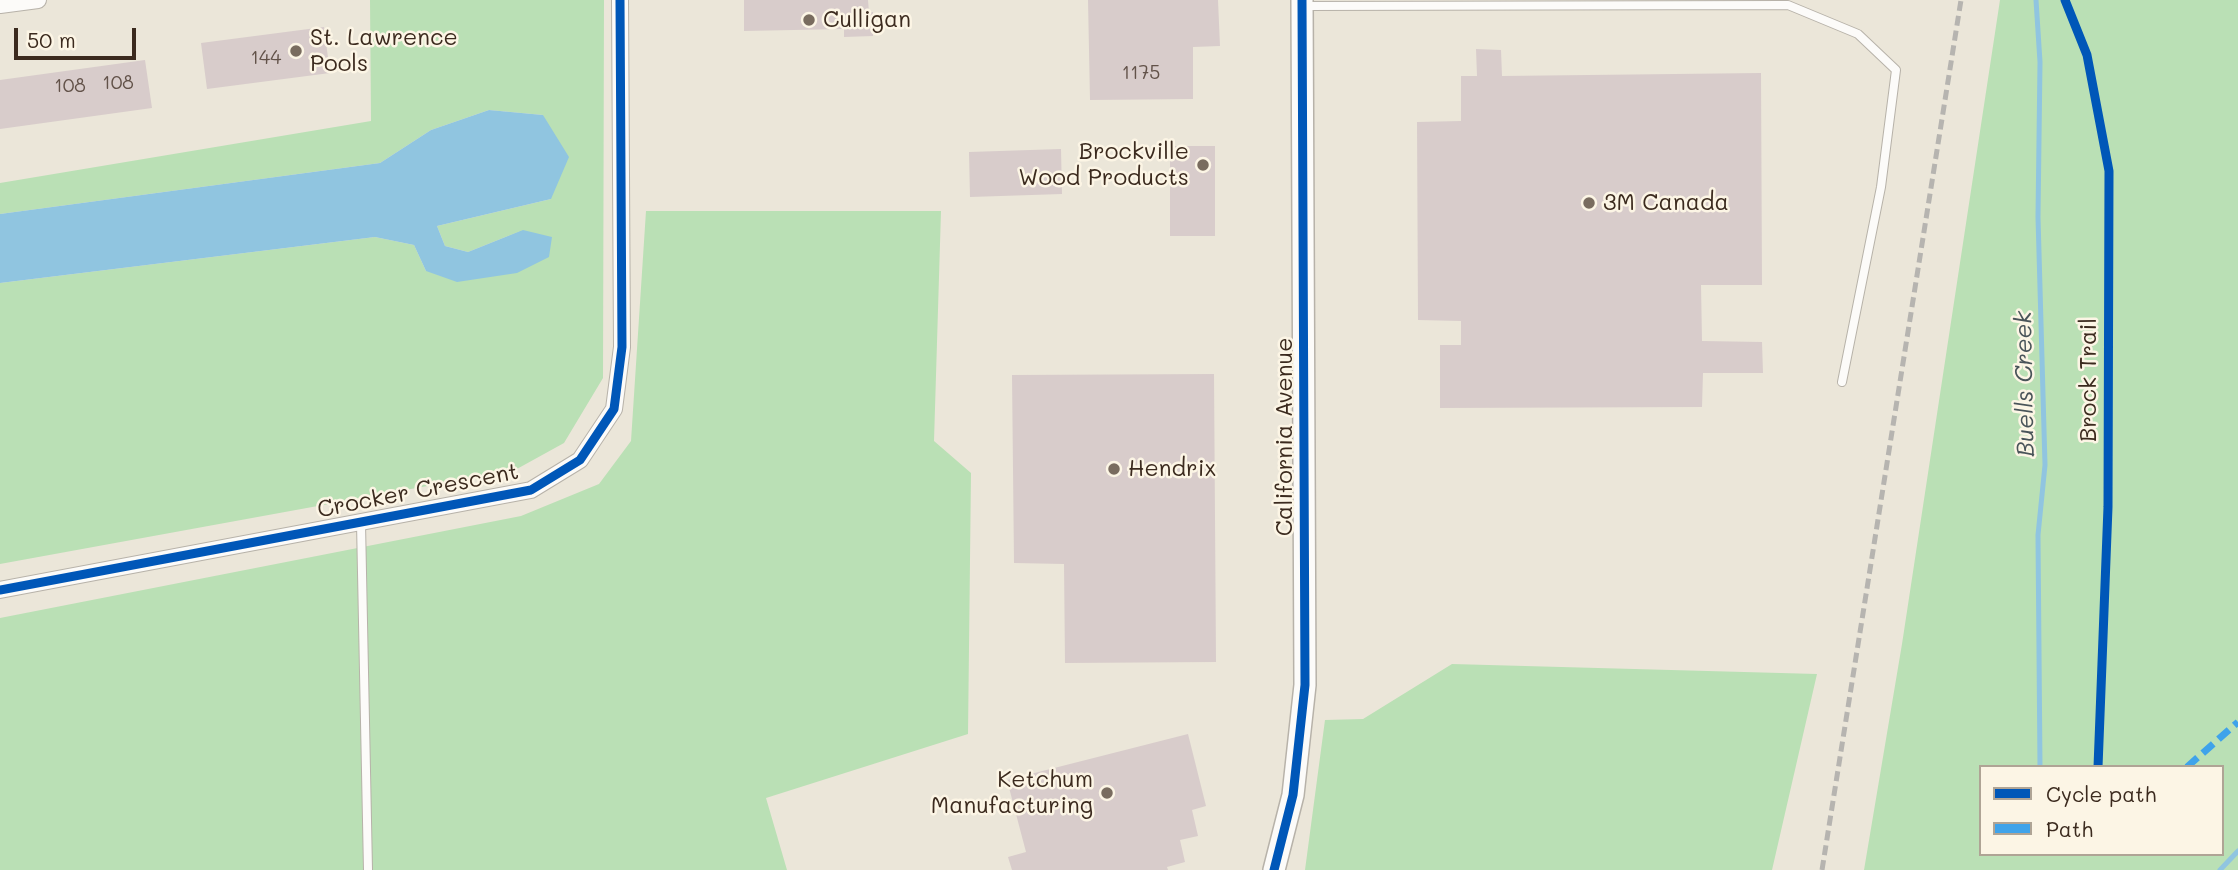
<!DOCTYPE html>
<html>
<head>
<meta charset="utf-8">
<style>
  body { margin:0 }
  #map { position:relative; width:2238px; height:870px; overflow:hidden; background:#ebe6d9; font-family:Mali,sans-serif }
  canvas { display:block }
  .legend { position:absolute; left:1979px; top:765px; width:245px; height:91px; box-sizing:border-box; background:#fcf5e5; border:2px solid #afa495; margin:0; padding:9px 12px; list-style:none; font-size:21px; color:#3b2a1e }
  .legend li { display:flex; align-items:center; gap:14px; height:35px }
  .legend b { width:35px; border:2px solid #afa495 }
  .scale { position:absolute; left:14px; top:28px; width:122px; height:32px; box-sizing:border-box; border:4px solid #3b2a1e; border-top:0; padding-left:9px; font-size:21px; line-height:24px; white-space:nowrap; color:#3b2a1e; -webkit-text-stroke:5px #fcf5e5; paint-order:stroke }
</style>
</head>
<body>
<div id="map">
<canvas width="2238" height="870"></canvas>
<ul class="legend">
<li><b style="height:9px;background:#0057b8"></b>Cycle path</li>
<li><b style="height:9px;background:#3fa3ea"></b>Path</li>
</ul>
<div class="scale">50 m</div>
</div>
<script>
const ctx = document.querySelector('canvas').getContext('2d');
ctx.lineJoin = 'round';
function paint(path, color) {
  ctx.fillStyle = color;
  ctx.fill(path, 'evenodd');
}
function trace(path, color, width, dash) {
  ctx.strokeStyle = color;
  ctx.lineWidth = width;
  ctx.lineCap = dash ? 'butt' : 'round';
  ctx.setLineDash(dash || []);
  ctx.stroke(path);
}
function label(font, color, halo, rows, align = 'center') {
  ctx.font = font + ' Mali,sans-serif';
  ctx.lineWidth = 5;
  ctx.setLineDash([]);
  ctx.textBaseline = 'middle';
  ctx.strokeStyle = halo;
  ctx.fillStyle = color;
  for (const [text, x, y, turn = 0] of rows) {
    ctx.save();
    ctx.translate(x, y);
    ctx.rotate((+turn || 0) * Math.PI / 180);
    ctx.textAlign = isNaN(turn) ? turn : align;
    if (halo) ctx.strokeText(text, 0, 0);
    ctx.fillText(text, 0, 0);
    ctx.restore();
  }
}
paint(new Path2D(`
  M370,0H604L603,378L564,443L515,470L0,564V283L375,237L414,245L426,271L523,230L468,252L445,246L437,226L551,199L543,115L489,110L431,130L380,163L0,214V183L371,121Z
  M2000,0H2238V870H1864L1902,644ZM1981,767H2222V854H1981Z
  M646,211H941L934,441L971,473L968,734L766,798L787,870H0V618L521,516L599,484L631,441Z
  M1452,664L1817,674L1772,870H1305L1325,720L1363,719Z`), '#bae0b5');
paint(new Path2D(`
  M489,110L543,115L569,157L551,199L437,226L445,246L468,252L523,230L552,237L549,257L517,273L457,282L426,271L414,245L375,237L0,283V214L380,163L431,130Z`), '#90c5e0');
trace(new Path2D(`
  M2036,0L2040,62L2038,217L2045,465L2038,535L2040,767
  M2220,870L2238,851`), '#90c5e0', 5);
paint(new Path2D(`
  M744,0H868L869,12H873V36L844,37V29L744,31Z
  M1088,0H1218L1220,46L1193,47V99L1090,100Z
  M324,27L330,73L207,89L201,43Z
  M1476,49L1501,50L1502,76L1761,73L1762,285H1701L1702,341L1762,342L1763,373H1703L1702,407L1440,408V345H1461V321L1418,320L1417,122L1461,121V76H1477Z
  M145,60L152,108L0,129V80Z
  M1170,146H1215V236H1170Z
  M1061,149L1062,194L970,197L969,152Z
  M1214,374L1216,662L1065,663L1064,564L1014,563L1012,375Z
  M1188,734L1206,806L1192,810L1198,836L1180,840L1185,862L1167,867L1168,870H1012L1008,857L1026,852L1007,780Z`), '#d8cccb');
const service = new Path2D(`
  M1302,6L1788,5L1858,34L1896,70L1881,187L1842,382
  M361,523L368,870`);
const minor = new Path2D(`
  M0,5L38,0
  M0,590L531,490L580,460L614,409L622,347L620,0`);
const tertiary = new Path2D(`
  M1274,870L1293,795L1305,685L1302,0`);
trace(service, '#b7b2a9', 10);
trace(minor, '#b7b2a9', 18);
trace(tertiary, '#b7b2a9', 24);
trace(service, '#fcfbf9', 8);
trace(minor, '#fcfbf9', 16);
trace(tertiary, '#fcfbf9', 21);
trace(new Path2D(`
  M1822,870L1961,0`), '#b6b4b0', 5, [10, 5]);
trace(new Path2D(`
  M2187,767L2238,722`), '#3fa3ea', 7, [14, 7]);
trace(new Path2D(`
  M2065,0L2087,55L2109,171L2108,507L2098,767
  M0,590L531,490L580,460L614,409L622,347L620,0
  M1274,870L1293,795L1305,685L1302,0`), '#0057b8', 9);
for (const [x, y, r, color] of [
  [809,20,7,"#796c5f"],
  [296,51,7,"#796c5f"],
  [1203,165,7,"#796c5f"],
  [1589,203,7,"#796c5f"],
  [1114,469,7,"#796c5f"],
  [1107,793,7,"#796c5f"]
]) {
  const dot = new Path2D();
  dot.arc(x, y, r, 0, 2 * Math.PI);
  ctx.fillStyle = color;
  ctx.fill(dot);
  trace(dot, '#fcf5e5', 2.5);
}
label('19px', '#625249', null, [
  ["144",266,58],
  ["1175",1141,73],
  ["108",118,83],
  ["108",70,86]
]);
label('23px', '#3b2a1e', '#fcf5e5', [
  ["Culligan",823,20],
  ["St. Lawrence",310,38],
  ["Pools",310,64],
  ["Brockville",1189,152,"right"],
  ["Wood Products",1189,178,"right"],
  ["3M Canada",1603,203],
  ["Hendrix",1128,469],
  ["Ketchum",1093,780,"right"],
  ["Manufacturing",1093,806,"right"]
], 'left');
label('23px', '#3b2a1e', '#fcf5e5', [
  ["Brock Trail",2089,380,-90],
  ["California Avenue",1285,437,-90],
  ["Crocker Crescent",418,491,-11]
]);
label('italic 24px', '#495459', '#fcf5e5', [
  ["Buells Creek",2025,384,-91]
]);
</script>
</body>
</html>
